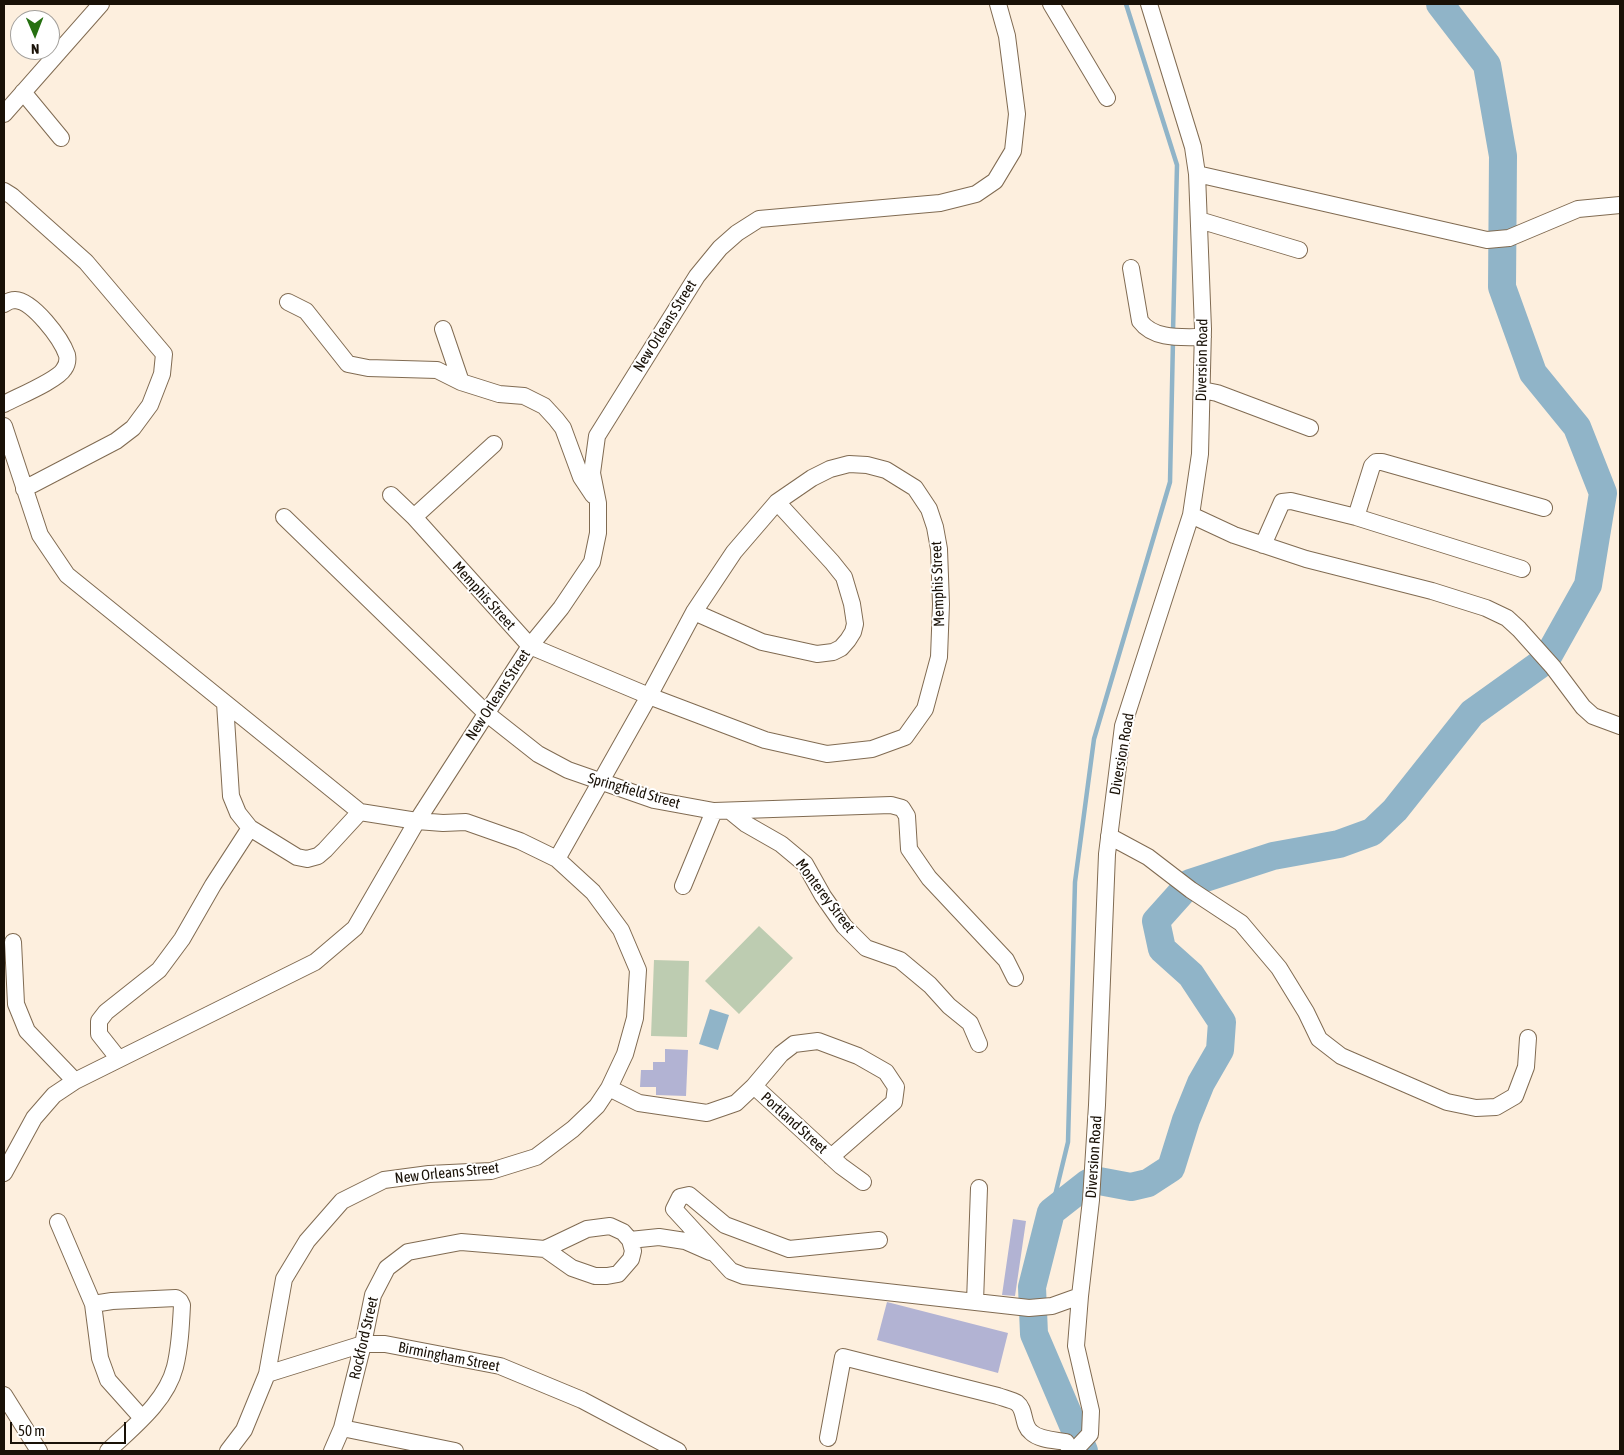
<!DOCTYPE html>
<html>
<head>
<meta charset="utf-8">
<style>
  body { margin:0 }
  #map { position:relative; width:1624px; height:1455px; overflow:hidden; background:#fdefde; font-family:"Asap Condensed",sans-serif }
  canvas { display:block }
  .frame { position:absolute; inset:0; border:5px solid #191107; pointer-events:none }
  .north { position:absolute; left:10px; top:10px; width:50px; height:50px; box-sizing:border-box; background:#fff; border:1px solid #a3a09c; border-radius:50%; rotate:179deg; font-size:14px; font-weight:700; line-height:20px; text-align:center; color:#191107 }
  .north::after { content:''; display:block; margin:auto; width:18px; height:22px; background:#267011; clip-path:polygon(50% 0,100% 100%,50% 72%,0 100%) }
  .scale { position:absolute; left:10px; top:1422px; width:116px; height:22px; box-sizing:border-box; border:2px solid #191107; border-top:0; padding-left:6px; font-size:15px; line-height:18px; white-space:nowrap; color:#191107; -webkit-text-stroke:4px #fff; paint-order:stroke }
</style>
</head>
<body>
<div id="map">
<canvas width="1624" height="1455"></canvas>
<div class="frame"></div>
<div class="north">N</div>
<div class="scale">50 m</div>
</div>
<script>
const ctx = document.querySelector('canvas').getContext('2d');
ctx.lineJoin = 'round';
function paint(path, color) {
  ctx.fillStyle = color;
  ctx.fill(path, 'evenodd');
}
function trace(path, color, width, dash) {
  ctx.strokeStyle = color;
  ctx.lineWidth = width;
  ctx.lineCap = dash ? 'butt' : 'round';
  ctx.setLineDash(dash || []);
  ctx.stroke(path);
}
function label(font, color, halo, rows, align = 'center') {
  ctx.font = font + ' "Asap Condensed",sans-serif';
  ctx.lineWidth = 4;
  ctx.setLineDash([]);
  ctx.textBaseline = 'middle';
  ctx.strokeStyle = halo;
  ctx.fillStyle = color;
  for (const [text, x, y, turn = 0] of rows) {
    ctx.save();
    ctx.translate(x, y);
    ctx.rotate((+turn || 0) * Math.PI / 180);
    ctx.textAlign = isNaN(turn) ? turn : align;
    if (halo) ctx.strokeText(text, 0, 0);
    ctx.fillText(text, 0, 0);
    ctx.restore();
  }
}
paint(new Path2D(`
  M759,926L793,958L739,1014L705,981Z
  M654,960L689,961L687,1037L651,1036Z`), '#bdccb1');
paint(new Path2D(`
  M710,1009L729,1015L718,1050L699,1044Z`), '#90b4c8');
trace(new Path2D(`
  M1126,4L1177,165L1173,332
  M1051,1212L1068,1142L1075,882L1094,739L1170,482L1173,340`), '#90b4c8', 4.5);
trace(new Path2D(`
  M1099,1181L1131,1187L1148,1183L1171,1168L1186,1120L1201,1083L1220,1050L1222,1022L1191,975L1162,949L1156,921L1190,883L1273,856L1339,844L1372,832L1395,810L1472,713L1546,660L1588,585L1603,493L1577,427L1533,373L1502,287L1503,156L1487,65L1440,4
  M1084,1451L1034,1334L1032,1287L1051,1212L1088,1183`), '#90b4c8', 28);
paint(new Path2D(`
  M665,1049L688,1050L686,1096L656,1095V1087H640L641,1070H653V1062H665Z
  M1013,1219L1026,1221L1015,1296L1002,1295Z
  M887,1302L1008,1333L998,1373L877,1340Z`), '#b2b3d3');
const minor = new Path2D(`
  M1051,4L1107,98
  M23,92L61,138
  M4,114L101,4
  M1197,174L1487,240L1509,238L1578,209L1620,205
  M4,191L12,196L86,262L164,354L162,374L150,405L133,428L116,441L24,489
  M1199,220L1299,250
  M1131,268L1140,321C1154,340 1181,337 1203,337
  M288,302L306,311L348,364L368,368L437,370L461,382L499,394L524,396L544,406L556,419L563,428L581,477L593,495
  M4,304C7,302 11,300 15,300C33,301 61,338 67,355C68,360 67,365 64,369C58,380 17,397 4,404
  M443,329L461,382
  M1202,390L1217,393L1310,428
  M4,426L40,535L67,575L360,812L417,821L443,823L466,822L520,841L557,859L593,892L621,930L638,970L635,1018L625,1054L609,1088L597,1106L573,1129L536,1157L491,1171L429,1174L384,1180L342,1201L307,1241L284,1279L267,1374L244,1430L228,1451
  M391,495L414,517L530,646L649,696L765,740L827,754L872,749L905,737L925,709L939,657L941,604L939,549L935,527L929,509L915,488L886,470L867,465L849,464L830,469L812,478L777,502L734,552L694,612L649,696L557,859
  M1191,515L1234,535L1306,559L1432,591L1486,608L1507,618L1519,629L1553,667L1583,707L1593,716L1620,726
  M284,517L486,713L538,754L568,770L654,800L714,811L891,805L902,808L907,816L909,849L929,878L1006,960L1015,978
  M414,517L494,444
  M1356,517L1372,466L1376,462H1382L1544,508
  M1263,545L1282,502L1291,501L1356,517L1522,569
  M694,612L762,642L817,654L833,652L841,648L848,640L853,632L855,624L852,604L844,577L832,562L777,502
  M225,703L231,796L238,813L250,828L297,857L307,859L318,856L325,850L360,812
  M730,811L746,824L781,844L805,864L823,896L844,926L866,948L900,960L930,985L949,1006L970,1023L979,1044
  M1109,836L1148,857L1191,890L1241,923L1279,968L1306,1012L1319,1039L1341,1056L1447,1102L1476,1108L1496,1107L1515,1096L1526,1067L1528,1038
  M683,886L714,811
  M13,942L16,1004L27,1031L75,1081
  M118,1058L99,1034V1021L106,1012L159,970L182,939L213,885L250,828
  M754,1086L781,1054L794,1044L818,1041L858,1056L886,1072L896,1087L894,1102L831,1157
  M609,1088L639,1103L707,1113L736,1103L754,1086L841,1166L863,1182
  M4,1173L34,1118L54,1095L75,1081L315,962L355,928L417,821L530,646L561,608L592,562L598,533V503L592,473L597,436L697,276L720,248L737,233L759,219L940,203L976,194L995,181L1013,151L1017,114L1007,36L998,4
  M58,1222L93,1304
  M630,1240L659,1237L685,1241L710,1252
  M879,1240L789,1249L725,1225L689,1195L680,1197L674,1209L731,1271L744,1276L1029,1308L1052,1306L1080,1296
  M975,1302L979,1188
  M267,1374L363,1344H385L500,1366L582,1400L678,1451
  M4,1395L39,1451
  M342,1428L455,1451
  M828,1438L843,1357L998,1396C1003,1398 1013,1400 1017,1403C1026,1410 1022,1425 1031,1432C1039,1440 1055,1440 1066,1442L1071,1451
  M108,1451C133,1427 166,1402 175,1367C180,1347 181,1326 182,1305L180,1301L176,1298L112,1301L93,1304L100,1358L108,1380L142,1418
  M332,1451L342,1428L363,1344L373,1295L387,1268L408,1252L461,1242L545,1249L572,1268L595,1276H607L618,1274L631,1259L633,1251L630,1240L623,1232L610,1226L587,1229L545,1249
  M1074,1451L1090,1434L1091,1411L1076,1346L1080,1296L1091,1200L1097,1105L1107,854L1123,726L1191,515L1200,454L1203,329L1197,174L1193,147L1149,4`);
trace(minor, '#806b52', 18);
trace(minor, '#fff', 16);
label('15px', '#191107', '#fff', [
  ["New Orleans Street",665,326,-58],
  ["Diversion Road",1202,360,-89],
  ["Memphis Street",938,584,-92],
  ["Memphis Street",484,596,48],
  ["New Orleans Street",498,695,-57],
  ["Diversion Road",1122,754,-80],
  ["Springfield Street",634,791,16],
  ["Monterey Street",825,896,53],
  ["Portland Street",794,1123,42],
  ["Diversion Road",1094,1157,-86],
  ["New Orleans Street",447,1173,-6],
  ["Rockford Street",364,1338,-77],
  ["Birmingham Street",449,1357,11]
]);
</script>
</body>
</html>
